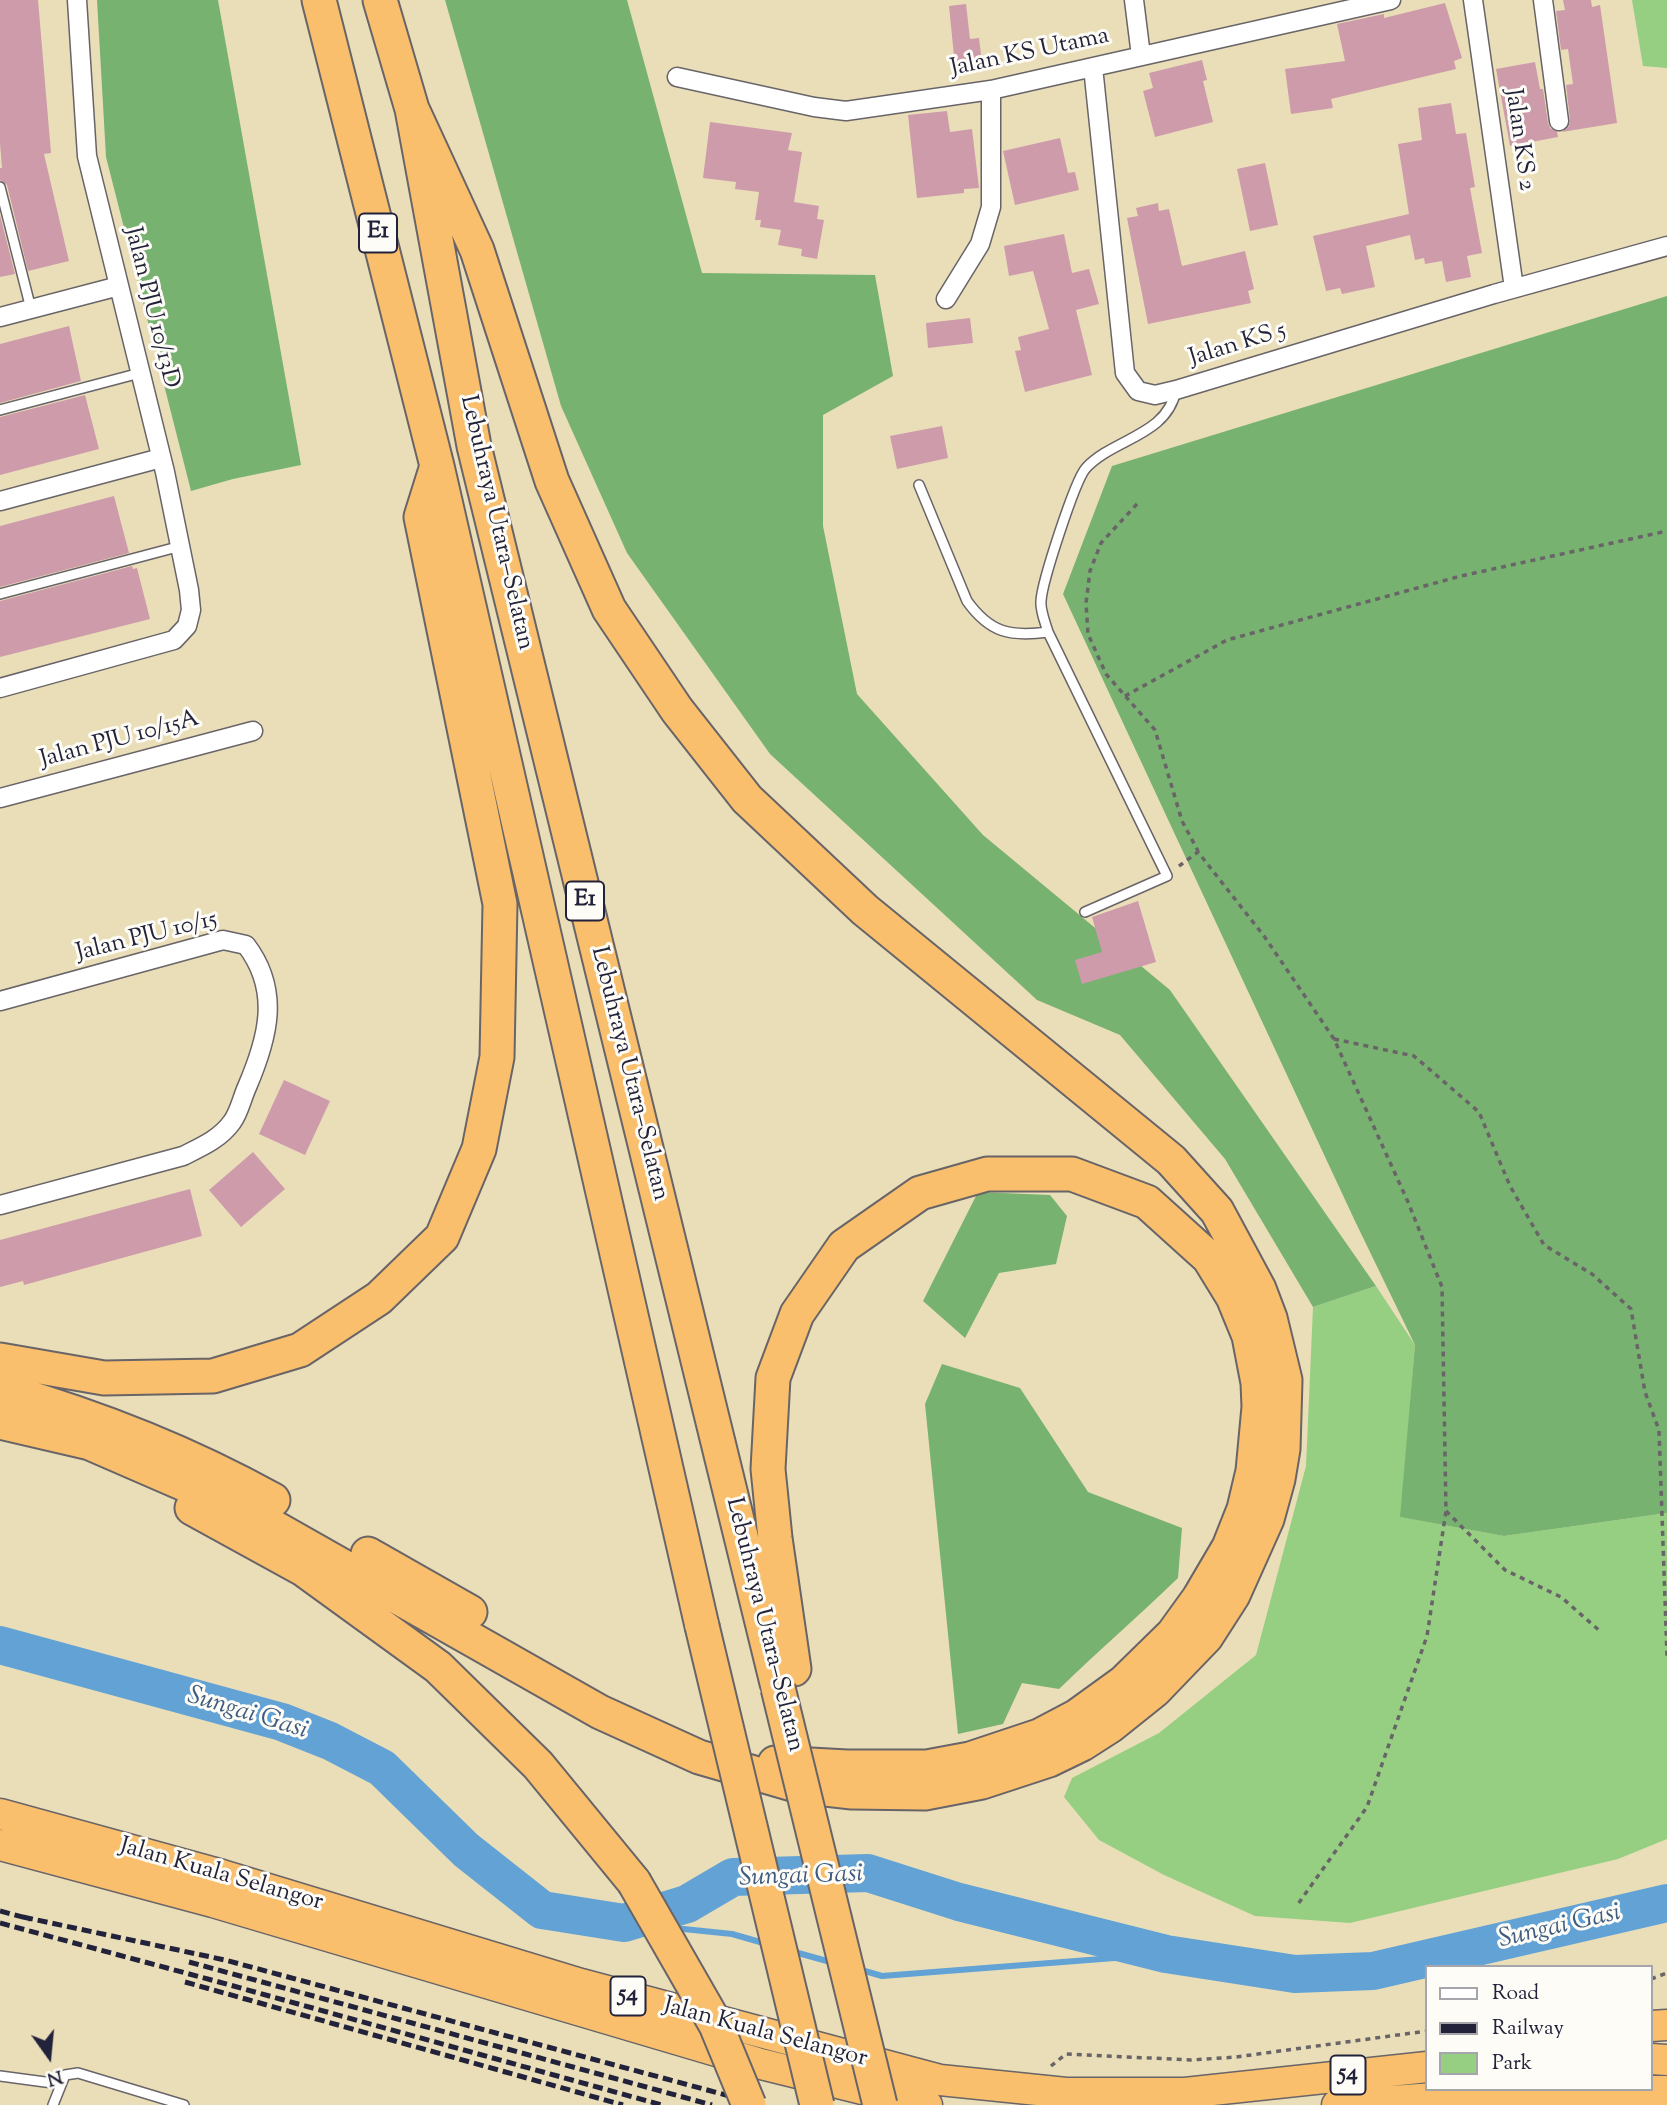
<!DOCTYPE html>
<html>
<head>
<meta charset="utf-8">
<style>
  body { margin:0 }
  #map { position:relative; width:1667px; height:2105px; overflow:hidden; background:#eadeb9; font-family:"Sorts Mill Goudy",serif }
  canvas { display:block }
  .legend { position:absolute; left:1425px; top:1965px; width:228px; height:126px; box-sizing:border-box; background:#fdfcf7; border:2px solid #a5a5ac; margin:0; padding:9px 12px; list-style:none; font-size:21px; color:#22223b }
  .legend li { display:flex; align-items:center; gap:14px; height:35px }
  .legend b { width:35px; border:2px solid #a5a5ac }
  .north { position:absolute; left:14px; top:2021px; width:70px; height:70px; -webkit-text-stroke:5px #fdfcf7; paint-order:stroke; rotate:165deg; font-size:19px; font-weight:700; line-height:28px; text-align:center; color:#22223b }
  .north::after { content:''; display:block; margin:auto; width:24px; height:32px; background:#22223b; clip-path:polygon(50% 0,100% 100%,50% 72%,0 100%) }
</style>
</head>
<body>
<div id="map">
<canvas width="1667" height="2105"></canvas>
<ul class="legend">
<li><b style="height:9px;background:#fff"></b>Road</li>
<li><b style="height:9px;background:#22223b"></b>Railway</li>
<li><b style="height:19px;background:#96cf82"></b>Park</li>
</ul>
<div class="north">N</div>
</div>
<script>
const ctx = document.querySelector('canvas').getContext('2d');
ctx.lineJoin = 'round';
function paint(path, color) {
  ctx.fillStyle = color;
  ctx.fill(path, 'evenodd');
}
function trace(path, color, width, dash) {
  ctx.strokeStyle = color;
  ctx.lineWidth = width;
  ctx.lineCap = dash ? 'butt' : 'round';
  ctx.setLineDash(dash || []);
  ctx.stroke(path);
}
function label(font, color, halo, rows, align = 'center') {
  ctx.font = font + ' "Sorts Mill Goudy",serif';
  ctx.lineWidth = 6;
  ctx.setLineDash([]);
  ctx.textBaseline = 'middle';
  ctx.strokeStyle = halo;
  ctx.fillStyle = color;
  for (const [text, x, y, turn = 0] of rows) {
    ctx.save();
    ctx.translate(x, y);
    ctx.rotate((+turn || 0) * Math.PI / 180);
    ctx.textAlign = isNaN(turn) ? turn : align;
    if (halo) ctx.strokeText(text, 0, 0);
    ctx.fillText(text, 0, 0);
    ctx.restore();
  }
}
paint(new Path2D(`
  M1632,0H1667V68L1643,66Z
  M1376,1286L1415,1345L1401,1517L1504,1536L1667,1513V1839L1618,1859L1350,1923L1255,1916L1164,1875L1099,1840L1064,1797L1072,1778L1159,1733L1256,1655L1306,1466L1313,1307Z`), '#96cf82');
paint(new Path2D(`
  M97,0H218L301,465L233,479L191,491L106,157Z
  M445,0H627L702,273L875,275L893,376L823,415V526L857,694L983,835L1170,990L1376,1286L1313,1307L1225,1159L1120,1035L1037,1000L770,754L627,553L561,406Z
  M1667,296V1513L1504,1536L1400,1517L1415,1345L1354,1219L1063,594L1112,466Z
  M978,1192L1050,1195L1067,1216L1056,1264L999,1273L965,1338L923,1301Z
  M942,1364L1020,1388L1088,1492L1182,1528L1178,1578C1139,1616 1098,1651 1059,1689L1022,1683L1003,1724L958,1734L925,1404Z`), '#78b270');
trace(new Path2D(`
  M624,1923L646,1925
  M674,1928L732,1934L767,1944
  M791,1951L834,1963
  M858,1969L882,1976L1166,1954`), '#62a2d5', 6);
trace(new Path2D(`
  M0,1645L282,1722L330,1741L382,1768L466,1850L542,1910L624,1923L687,1904L733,1877L868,1873L959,1902L1166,1954L1295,1974L1373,1971L1667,1903`), '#62a2d5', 38);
paint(new Path2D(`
  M0,0H38L51,153L44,154L69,261L28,271L7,185L0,180V168H2L0,143Z
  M1563,0H1591L1592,7L1600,5L1617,123L1562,132L1569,126L1570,120L1566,85L1573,84L1568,49L1561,50L1556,11L1565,10Z
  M1445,3L1462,58L1454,61L1456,69L1331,99L1333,108L1291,114L1285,69L1345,61L1337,24L1384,14V18Z
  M966,4L970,39L979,38L982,63L955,66L949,6Z
  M1202,60L1207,80L1203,81L1213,122L1155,137L1143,91L1153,88L1149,73Z
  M1535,62L1540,89H1543L1548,123L1550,128L1559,132H1557L1558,137L1510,146L1496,69Z
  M1451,103L1456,134L1466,133L1475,187L1470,188L1482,253L1467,256L1471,277L1446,282L1442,261L1425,264L1424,258L1415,260L1410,235L1366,246L1375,287L1342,294L1340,288L1326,291L1313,236L1409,214L1398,144L1422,140L1418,108Z
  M947,111L950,132L972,129L979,188L964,189V193L917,198L908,115Z
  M710,122L792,133L788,150L802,152L794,202L819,206L817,219L824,220L817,259L801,256L802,249L778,245L781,230L760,227L761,220H755L759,192L735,189L736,182L703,178Z
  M1060,138L1068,173L1075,172L1079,190L1015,205L1003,151Z
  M1265,163L1278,225L1250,231L1237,169Z
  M1158,203L1159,211L1169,209L1182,266L1245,251L1254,289L1248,291L1251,303L1148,324L1127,218L1138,216L1136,208Z
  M0,215L15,274L0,277Z
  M1064,234L1072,273L1089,269L1099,304L1076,310L1092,375L1025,392L1015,351L1021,350L1018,337L1049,329L1033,271L1009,276L1004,246Z
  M970,318L973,343L928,348L926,323Z
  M69,326L81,381L0,403V344Z
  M85,395L99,449L0,475V417Z
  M942,426L948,458L897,469L890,436Z
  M114,496L129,553L0,587V526Z
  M132,566L133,569L137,568L150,619L0,657V601Z
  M1138,901L1156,962L1082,984L1075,960L1102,952L1092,917Z
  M284,1080L330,1101L305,1155L259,1134Z
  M253,1152L285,1189L241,1227L209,1190Z
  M190,1189L202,1236L24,1285L23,1281L0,1287V1240Z`), '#ce9bab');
const service = new Path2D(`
  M0,187L31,309
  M0,410L140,373
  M919,485L967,601C990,633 1010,637 1048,632
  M0,594L181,546
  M1085,912L1167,876L1048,632C1045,622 1040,610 1041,601C1042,582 1075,480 1086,468C1114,438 1167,436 1176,390
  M0,2076L60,2084
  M53,2105L65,2075L78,2073L184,2105`);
const minor = new Path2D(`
  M1134,0L1141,56
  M1473,0L1514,288
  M1543,0L1559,121
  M1093,67L1125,373L1138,391L1155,395L1176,390L1494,294L1667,246
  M677,77L814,107L846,111L991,90L1391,0
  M946,299L980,244L991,207V90
  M0,317L119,286
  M0,501L161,458
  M0,688L174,640L187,626L191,610L189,590L165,472L87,156L77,0
  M0,798L253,731
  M0,1001L223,940L246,945C281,991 268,1038 247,1087C242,1098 239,1113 232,1122C220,1139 201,1147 183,1156L0,1205`);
const trunk = new Path2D(`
  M0,1814L222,1875L581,1984L940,2080L1066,2093H1185L1427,2067
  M0,1845L213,1902L757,2063L927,2105
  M1651,2026L1667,2025
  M1651,2059L1667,2060
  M1337,2105L1532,2091H1667`);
const motorway = new Path2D(`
  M319,0L437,466L702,1626
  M380,0L412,109L474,446L777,1683
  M0,1360L104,1378L213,1376L300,1350L379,1298L442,1237L479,1149L497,1057L500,904L421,517L436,469
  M0,1389C94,1416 187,1452 273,1500
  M0,1422L90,1443L242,1509L600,1712L699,1757L799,1786L852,1792L925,1793L982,1782L1049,1760L1082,1744L1110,1726L1155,1690L1206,1637L1233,1595L1267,1519L1278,1479L1283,1449L1285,1380L1270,1318L1259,1289L1217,1211L1171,1160L865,910L747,799L677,710L609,609L552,481L477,250L412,109
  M192,1508L303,1569L438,1667L538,1765L634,1882
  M368,1554L470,1612
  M775,1763L847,1767H927L970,1759L1039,1736L1077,1716L1124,1682L1173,1634L1199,1598L1229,1547L1244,1509L1253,1471L1259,1407L1258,1383L1249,1336L1233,1297L1209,1258L1147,1202L1072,1174H987L920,1193L844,1246L797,1314L773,1378L768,1469L775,1538L794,1669`);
trace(service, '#686467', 12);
trace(minor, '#686467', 21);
trace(trunk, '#686467', 33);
trace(motorway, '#686467', 37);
trace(new Path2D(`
  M1137,504L1101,543L1090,571L1086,603L1088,634L1106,674L1155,730L1182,821L1198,851
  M1125,696L1227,640L1461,576L1667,531
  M1179,866L1198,852L1264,936L1334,1039L1408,1202L1442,1287L1446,1511L1427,1636L1367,1807L1298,1904
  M1334,1039L1414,1056L1479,1112L1510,1186L1544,1245L1592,1274L1631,1309L1645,1392L1659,1430L1667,1656
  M1446,1511L1505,1570L1561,1597L1601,1632
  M1651,1979L1667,1973
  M1051,2066L1066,2054L1191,2060L1236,2057L1427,2031`), '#686467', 3.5, [5, 5]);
trace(service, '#fff', 9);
trace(minor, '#fff', 18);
trace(trunk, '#f9bf6c', 30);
trace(motorway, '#f9bf6c', 33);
trace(new Path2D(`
  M0,1911L30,1919
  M23,1917L225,1960L763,2105
  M0,1923L219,1982L662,2105
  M189,1962L712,2105
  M185,1982L623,2105`), '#22223b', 5, [10, 5]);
const motorwayBridge = new Path2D(`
  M702,1626L817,2105
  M778,1688L880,2105
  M634,1882L716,2025L749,2105`);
trace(motorwayBridge, '#686467', 37, []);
trace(motorwayBridge, '#f9bf6c', 33);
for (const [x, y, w] of [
  [378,233,38],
  [585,901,38],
  [628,1996,35],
  [1348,2075,35]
]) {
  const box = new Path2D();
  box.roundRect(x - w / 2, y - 19.5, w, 39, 5);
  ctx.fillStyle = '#fdfcf7';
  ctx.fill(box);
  trace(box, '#22223b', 2);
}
label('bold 23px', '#22223b', null, [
  ["E1",378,233],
  ["E1",585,901],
  ["54",628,1996],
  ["54",1348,2075]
]);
label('24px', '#22223b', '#fdfcf7', [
  ["Jalan KS Utama",1030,54,-12],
  ["Jalan KS 2",1518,140,82],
  ["Jalan PJU 10/13D",150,308,76],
  ["Jalan KS 5",1238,346,-17],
  ["Lebuhraya Utara–Selatan",495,523,77],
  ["Jalan PJU 10/15A",120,741,-15],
  ["Jalan PJU 10/15",147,938,-14],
  ["Lebuhraya Utara–Selatan",628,1074,76],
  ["Lebuhraya Utara–Selatan",763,1625,76],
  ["Jalan Kuala Selangor",221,1876,16],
  ["Jalan Kuala Selangor",765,2034,15]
]);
label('italic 26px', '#3f5c80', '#fdfcf7', [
  ["Sungai Gasi",247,1715,17],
  ["Sungai Gasi",801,1878,-2],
  ["Sungai Gasi",1560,1928,-13]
]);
</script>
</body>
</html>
